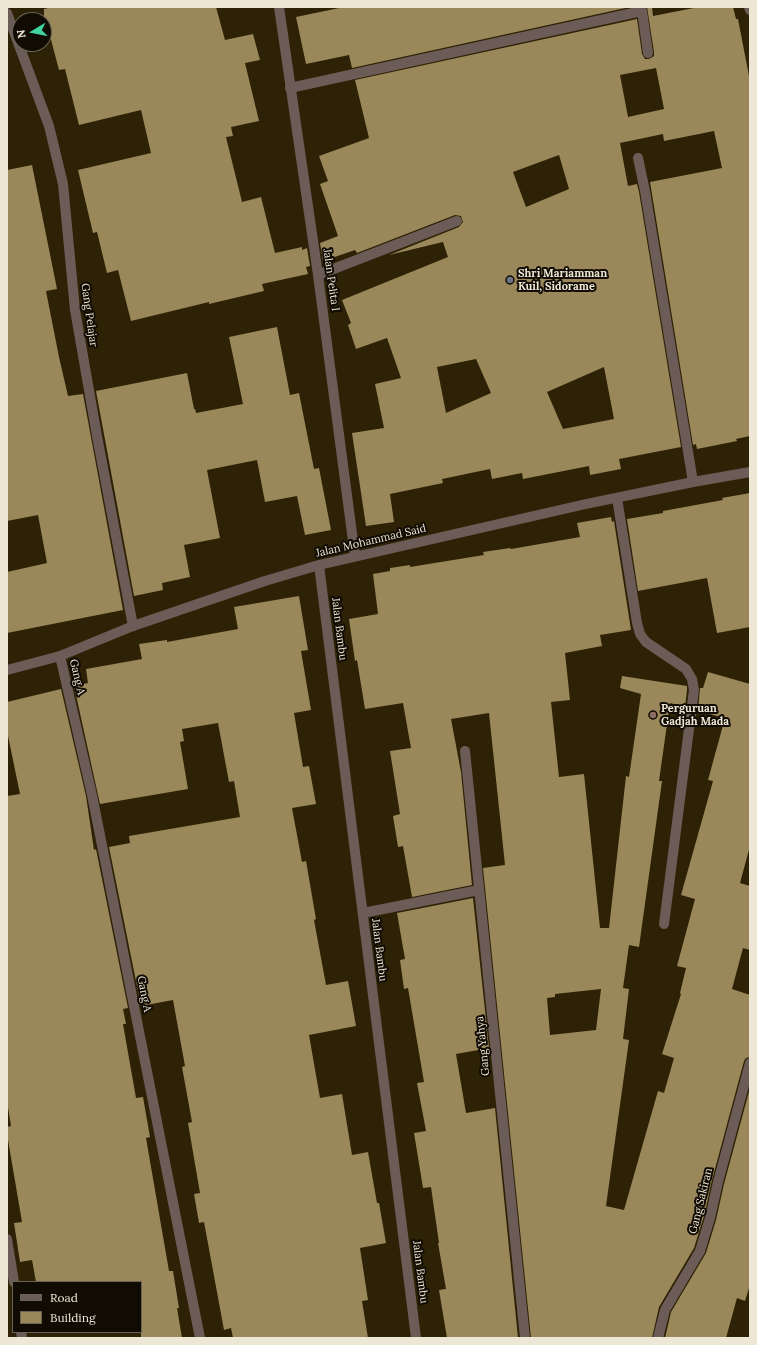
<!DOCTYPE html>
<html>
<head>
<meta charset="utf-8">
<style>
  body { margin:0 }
  #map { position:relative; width:757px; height:1345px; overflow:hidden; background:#2d2205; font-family:Lora,serif }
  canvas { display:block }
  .frame { position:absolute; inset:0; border:8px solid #eee7d6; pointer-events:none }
  .legend { position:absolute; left:12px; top:1281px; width:130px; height:52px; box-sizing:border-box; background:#110c03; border:1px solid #696457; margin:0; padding:5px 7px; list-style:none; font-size:12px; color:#eee7d6 }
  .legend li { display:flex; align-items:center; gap:8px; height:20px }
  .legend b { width:20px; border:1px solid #696457 }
  .north { position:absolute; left:12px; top:12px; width:40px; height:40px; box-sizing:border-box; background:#110c03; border:1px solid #696457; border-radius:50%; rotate:260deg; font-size:11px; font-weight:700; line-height:16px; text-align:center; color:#eee7d6 }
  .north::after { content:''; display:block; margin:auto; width:14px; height:18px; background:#40d4a1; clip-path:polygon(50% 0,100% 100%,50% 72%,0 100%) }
</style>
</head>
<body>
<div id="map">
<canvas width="757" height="1345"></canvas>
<div class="frame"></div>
<ul class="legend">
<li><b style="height:5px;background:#6b5c58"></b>Road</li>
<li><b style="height:11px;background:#9a875a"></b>Building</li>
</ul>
<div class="north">N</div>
</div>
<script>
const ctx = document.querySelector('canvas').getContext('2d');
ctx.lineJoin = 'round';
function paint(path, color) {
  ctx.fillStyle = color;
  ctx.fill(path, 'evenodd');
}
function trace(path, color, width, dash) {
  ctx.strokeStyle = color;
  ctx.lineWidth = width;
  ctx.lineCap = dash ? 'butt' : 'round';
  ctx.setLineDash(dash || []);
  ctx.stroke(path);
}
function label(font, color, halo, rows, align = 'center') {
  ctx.font = font + ' Lora,serif';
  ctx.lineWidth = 4;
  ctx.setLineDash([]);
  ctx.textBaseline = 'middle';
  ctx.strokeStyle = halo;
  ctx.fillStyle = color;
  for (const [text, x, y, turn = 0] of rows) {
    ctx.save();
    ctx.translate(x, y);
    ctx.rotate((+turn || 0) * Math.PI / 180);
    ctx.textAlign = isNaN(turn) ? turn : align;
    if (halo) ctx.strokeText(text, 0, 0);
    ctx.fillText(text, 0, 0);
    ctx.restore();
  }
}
paint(new Path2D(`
  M53,7H216L225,40L253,34L260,60L245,63L259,121L231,127L233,136L226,137L242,202L261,197L275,253L302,247V250L307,248L310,266L306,267L308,274L262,284L264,291L209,304V302L131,321L118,270L107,273L97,232L93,233L78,170L151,153L141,110L79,125L65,69L59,70L50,36L44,38V9Z
  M344,7H630L352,68L349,55L306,64L296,17Z
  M647,7H652L653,16L699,7H733L736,19H738L750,81V436L736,439L737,441L697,449L696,444L693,445L650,182L722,168L714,131L664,141L663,134L620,143L628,186L637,184L639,192L681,447L619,459L621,469L590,475L589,466L523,479L522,473L492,479L490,469L442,479L443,483L390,494L394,522L366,526L352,433L384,428L375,384L401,378L387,338L356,349L348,325L351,323L342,300L448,257L443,242L389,255L459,227L463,222L461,216L455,215L357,253L355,250L323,261L320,243L338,236L320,184L328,181L319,156L369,138L355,80L637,19L642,54L645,59H649L654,56V52ZM656,68L664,109L628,117L620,75ZM559,155L569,189L526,207L513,172ZM476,359L491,393L446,413L437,367ZM604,367L614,419L563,429L547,392Z
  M32,165L57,289L46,291L59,357L68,396L83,394L123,610L7,633V572L47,563L38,515L7,521V170Z
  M277,327L290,395L299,393L314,469L319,468L331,530L305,535L297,496L265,502L257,460L207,470L220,538L184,545L190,577L162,583L163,590L134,596L96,391L187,373L194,409H195L196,413L243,404L229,337Z
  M750,493V627L717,633L707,578L638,591L627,519L663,513V511L723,500L722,498Z
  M611,517L612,522L614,521L631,630L600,635L602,646L565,653L570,700L551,702L559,777L584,774L600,928H609L626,776L629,777L641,694L620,688L622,676L687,686V690L685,707L670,703L659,781H662L639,947L629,945L623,988L629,989L623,1039L629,1040L606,1206L624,1210L658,1091L664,1093L674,1058L662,1054L681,994L680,993L686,968L677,966L695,899L681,895L713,781L708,780L725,718L698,711L700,688H703L708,672L750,684V846L740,883L750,886V950L743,948L732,989L750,995V1057L746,1058L744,1061L712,1180L704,1216L694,1248L659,1307L652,1338H531L483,868L505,865L489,713L451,719L461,772L472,885L412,897L403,846L398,847L393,816L400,814L390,751L411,748L403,703L365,709L357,660L355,661L349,619L378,614L373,574L390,571V568L410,565V567L484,555L483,552L510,548L511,549L580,537L577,523ZM601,989L596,1030L550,1035L547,998L555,997V994Z
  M299,596L308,650L301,651L311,710L294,713L303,767L309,766L316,804L292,808L302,862L306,861L316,919L314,920L326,985L348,981L356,1026L309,1035L320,1098L342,1094L352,1155L368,1152L377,1203H379L386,1243L360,1248L368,1300L362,1301L368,1338H233L231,1328L224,1330L204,1222L199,1223L194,1194L200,1193L188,1123L192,1122L182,1067L185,1066L173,1000L141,1006L109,847L130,843L129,836L240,817L234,781L229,782L218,723L182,729L184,741L180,742L188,789L100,804L74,686L88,683L86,669L142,659L139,644L167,640V642L238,629L234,607Z
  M61,689L86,796L94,850L96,849L128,1008L123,1009L126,1024H123L136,1098L143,1097L150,1137L146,1138L169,1271H173L179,1308H177L182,1338H141V1282H36L32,1260L20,1262L14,1223L22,1222L7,1134V1127L11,1126L7,1101V796L20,794L7,731V702Z
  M473,898L489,1048L456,1054L466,1113L495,1108L518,1338H447L439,1290L446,1289L438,1243H439L431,1187L423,1188L414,1133L426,1131L417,1083L424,1082L408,988L404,989L400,960L405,959L397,913Z
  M750,1088V1285L745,1301L737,1298L726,1338H665L671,1312L706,1253L716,1220L724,1184Z`), '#9a875a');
trace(new Path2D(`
  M749,7L750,10
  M7,13L49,126L63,184L75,310L97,436L133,626
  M290,88L642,11L648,53
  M638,158L645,191L693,482
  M318,275L457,221
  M617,498L637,623L640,634L646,642L686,669L692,679L694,690L664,924
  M60,656L92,795L200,1338
  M465,751L525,1338
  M363,913L479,890
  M7,1239L14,1282
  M21,1332L22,1338
  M658,1338L665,1310L700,1251L710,1218L718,1182L750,1063`), '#6b5c58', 10);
trace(new Path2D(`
  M279,7L318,275L355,556
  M319,565L416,1338
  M7,670L60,656L133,626L265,581L319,565L586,504L693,482L750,472`), '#6b5c58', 10);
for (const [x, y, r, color] of [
  [510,280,4,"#6b7280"],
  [653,715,4,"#8d6e63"]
]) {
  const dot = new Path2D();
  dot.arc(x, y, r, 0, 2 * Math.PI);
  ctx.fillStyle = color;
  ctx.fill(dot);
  trace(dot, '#110c03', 1.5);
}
label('bold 11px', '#eee7d6', '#110c03', [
  ["Shri Mariamman",518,274],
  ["Kuil, Sidorame",518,287],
  ["Perguruan",661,709],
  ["Gadjah Mada",661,722]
], 'left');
label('11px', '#eee7d6', '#110c03', [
  ["Jalan Pelita I",331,280,82],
  ["Gang Pelajar",89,315,82],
  ["Jalan Mohammad Said",371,541,-13],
  ["Jalan Bambu",339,629,83],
  ["Gang A",77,677,77],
  ["Jalan Bambu",379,950,83],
  ["Gang A",144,994,79],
  ["Gang Yahya",483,1046,-96],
  ["Gang Sakiran",701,1201,-76],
  ["Jalan Bambu",420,1272,83]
]);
</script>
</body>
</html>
